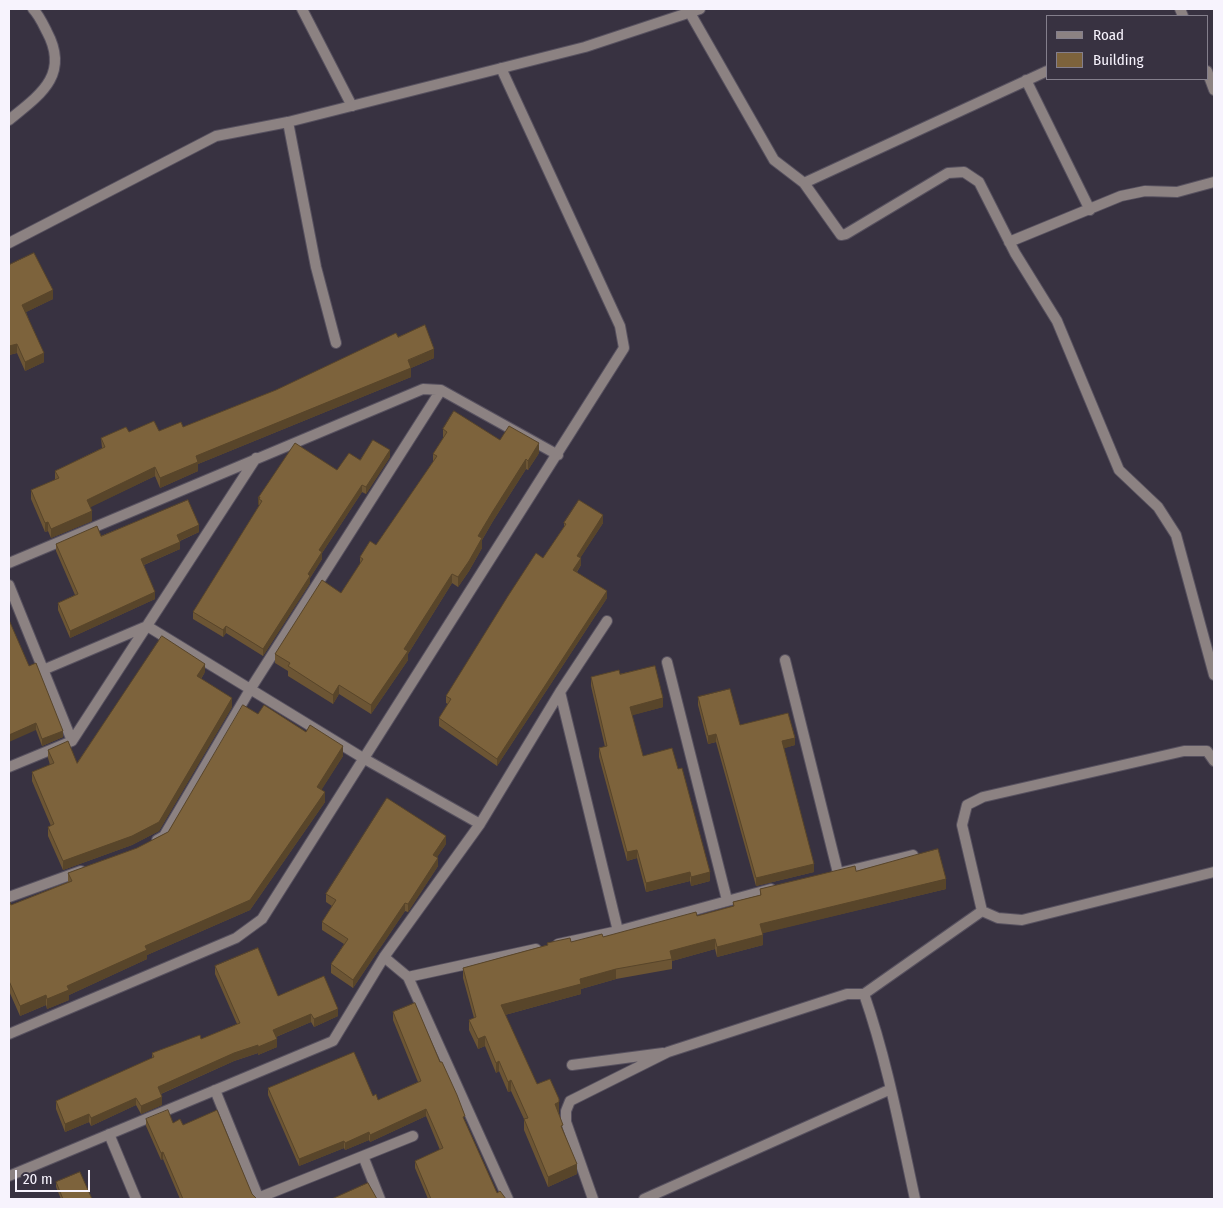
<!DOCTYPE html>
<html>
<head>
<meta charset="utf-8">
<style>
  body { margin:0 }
  #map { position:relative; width:1223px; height:1208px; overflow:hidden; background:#383241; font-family:"Fira Sans Condensed",sans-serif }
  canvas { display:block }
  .frame { position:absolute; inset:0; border:10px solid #f7f3fd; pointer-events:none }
  .legend { position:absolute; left:1046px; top:15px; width:162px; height:65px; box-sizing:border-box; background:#383241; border:1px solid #847f8c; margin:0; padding:6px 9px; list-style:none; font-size:15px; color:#f7f3fd }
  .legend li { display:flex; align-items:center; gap:10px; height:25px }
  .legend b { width:25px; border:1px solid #847f8c }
  .scale { position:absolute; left:15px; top:1170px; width:75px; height:22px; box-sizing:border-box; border:2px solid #f7f3fd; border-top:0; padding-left:6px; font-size:15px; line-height:18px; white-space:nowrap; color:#f7f3fd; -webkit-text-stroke:4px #383241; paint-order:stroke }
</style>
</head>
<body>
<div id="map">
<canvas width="1223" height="1208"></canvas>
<div class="frame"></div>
<ul class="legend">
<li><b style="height:6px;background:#8c8282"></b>Road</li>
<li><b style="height:14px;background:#7d633c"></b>Building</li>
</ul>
<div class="scale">20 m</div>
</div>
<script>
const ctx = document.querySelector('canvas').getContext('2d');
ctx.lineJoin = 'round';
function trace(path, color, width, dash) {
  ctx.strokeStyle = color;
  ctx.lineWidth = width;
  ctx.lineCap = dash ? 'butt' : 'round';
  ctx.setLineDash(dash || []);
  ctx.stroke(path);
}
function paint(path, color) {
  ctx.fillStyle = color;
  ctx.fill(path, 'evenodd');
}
const service = new Path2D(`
  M302,9L352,106`);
const minor = new Path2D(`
  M1180,9L1183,16
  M690,13L774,160L804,183L841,235L846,234L948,173L964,172L979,182L1015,253L1057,321L1119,470L1158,507L1176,535L1214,675
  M1207,71L1214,90
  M1026,80L1090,210
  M9,120C40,95 70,75 47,32C43,24 39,15 33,9
  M288,122L316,267L336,343
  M804,183L1047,71
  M1009,242L1121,196L1145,191L1177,192L1214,182
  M9,243L216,136L288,122L585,47L700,9
  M9,563L423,389L441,390L558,455
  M9,585L72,741
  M785,660L838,873
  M667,662L727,900
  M43,670L147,626L363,758L480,824
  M560,692L618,931
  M1214,761L1207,751H1184L983,797L967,805L962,825L982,911L998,918L1022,920L1214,872
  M9,767L72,741L256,458
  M157,840L164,836L251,688L441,390
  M843,872L913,855
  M9,897L81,871
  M558,944L618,931L771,889
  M384,957L408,977L508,1199
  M408,977L536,949
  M9,1034L236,938L262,919L624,348L620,326L501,68
  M572,1065L663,1053
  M215,1090L259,1199
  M109,1134L136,1199
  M363,1156L380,1199
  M9,1176L333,1041L384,957L480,824L560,692L607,621
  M258,1198L413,1136
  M593,1199L566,1122V1111L570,1101L668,1052L847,994H864
  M644,1199L891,1089
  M915,1199C900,1130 887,1060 864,994L982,911`);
trace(service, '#57515f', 12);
trace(minor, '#57515f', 12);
trace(service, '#8c8282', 10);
trace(minor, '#8c8282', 10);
paint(new Path2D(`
  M9,265L53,299L26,312L44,362L25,371L17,353L9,355Z
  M398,337L434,358L411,368V377L198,464V471L160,488L155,476L90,507L92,521L51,538L48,531L45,532L31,499V490L55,480V471L102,448L101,438L129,432L159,431L183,427L276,390Z
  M443,429L500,440L539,453L528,470L526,469L493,521L482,540V548L469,571L458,587L452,583L408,654V660L371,714L339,694L333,704L288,676V671L275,663V654L341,593L360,564V557L376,545L433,462V454L443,439Z
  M390,457L366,494L362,492L322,553V559L310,578V583L263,656L226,633L223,637L193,619V612L259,506V505H258V498L337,470L360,460Z
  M564,523H603L580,558L581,565L577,572L607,598L497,766L439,726V718L448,704L446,703V696L543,558L564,527Z
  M199,532L180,541V549L144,565L155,599L70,638L58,610V603L75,595L56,551V544L101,536Z
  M29,666L63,737L42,746L36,730Z
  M205,672L201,679L232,707L159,831L132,845L63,870L48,836V827L51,826L32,781V772L50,765L48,758V750L77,763Z
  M620,674L663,707L632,715L643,756L678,769L710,881L691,886L690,881L646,892L637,858L627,861L599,757V748L605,747L591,686V677Z
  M698,697L740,725L795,745L784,748L814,872L756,886L716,742L708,744L698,705Z
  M258,714L343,756L321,790L325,802L250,910L147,955V959L69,995V1000L47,1009L46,1005L20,1016L9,991V902L11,905L68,882V873L137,848L168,832Z
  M446,844L437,857L438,866L408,912L405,911L353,988L331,973V964L344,944L322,930V922L332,906L326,902V894Z
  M856,871L946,889L762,933L763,945L717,957L715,949L672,961V969L616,979L581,989V994L505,1015L537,1084L559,1109V1113L563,1131L577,1174L548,1187L524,1130V1119L511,1091L508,1092L499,1071L496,1073L485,1046L478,1049L469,1030V1020L474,1018L463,978V968L547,945V943L571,942L603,937L697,916L733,906V902L760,895V889Z
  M215,966L278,996L338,1016L314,1027L311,1022L276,1037L277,1047L258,1055V1053L234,1061L161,1094L162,1105L141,1114L136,1105L91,1126L89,1122L65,1132L56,1109V1101L152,1058V1053L201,1039L237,1024L215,974Z
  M393,1012L465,1121L497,1193L506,1199H428L415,1168V1161L440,1150L426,1116L370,1142L369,1140L345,1150L344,1148L299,1166L268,1095V1088L373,1096L378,1100L418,1082L393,1020Z
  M146,1119L173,1123L183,1125L257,1199H180L163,1159L161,1160L146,1126Z
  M56,1182L92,1199H61L56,1187Z`), '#6c5534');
paint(new Path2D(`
  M53,290V299L22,314V305Z
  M17,344V353L9,355V346Z
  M434,349V358L411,368V377L198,464V471L160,488V478L196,456Z
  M44,353V362L25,371V362Z
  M539,443V453L528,470V461Z
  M390,450V457L366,494V487Z
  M526,459V469L493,521L482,540V548L469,571L458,587V577L478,536L493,511Z
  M155,467V476L87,509V500Z
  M362,485V492L322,553V559L310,578V583L263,656V649L308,574L319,550Z
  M260,497L259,499V505H258V498Z
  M92,511V521L51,538V529Z
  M603,515V523L577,563V556Z
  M48,522V531L45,532V523Z
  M199,525V532L177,542V535Z
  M180,542V549L141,566V559Z
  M581,558V565L573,577V570Z
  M452,574V583L408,654V660L371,714V705L404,649Z
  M607,591V598L497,766V759Z
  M155,592V599L70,638V631Z
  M226,626V633L223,637V630Z
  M205,664V672L197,685V676Z
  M339,685V694L333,704V695Z
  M232,698V707L159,831L132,845L63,870V861Z
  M663,698V707L630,716V707Z
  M36,723V730L9,742V735Z
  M63,731V737L42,746V739Z
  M716,734V742L708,744V736Z
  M795,738V745L782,749V741Z
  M343,746V756L317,797V787Z
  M325,792V802L250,910L147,955V959L69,995V1000L47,1009V999L67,986L145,946Z
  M446,836V844L433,863V855Z
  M637,850V858L627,861V852Z
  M438,858V866L408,912V904Z
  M814,864V872L756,886V878Z
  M690,872V881L646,892V883Z
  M710,872V881L691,886V877Z
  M946,879V889L760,934V924Z
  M405,903V911L353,988V980Z
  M763,935V945L717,957V947Z
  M715,939V949L672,961L670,951Z
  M616,969V979L581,989V994L501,1016V1005L580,979Z
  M46,995V1005L20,1016V1006Z
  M338,1009V1016L314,1027V1019Z
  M311,1014V1022L273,1038V1030Z
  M485,1036V1046L478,1049V1039Z
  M277,1039V1047L258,1055V1047Z
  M258,1045V1053L234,1061L158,1095V1087L234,1053Z
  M499,1061V1071L496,1073V1063Z
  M511,1080V1091L508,1092V1082Z
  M162,1097V1105L141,1114V1106Z
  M136,1098V1105L91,1126V1118Z
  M559,1099V1112L555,1114V1104Z
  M426,1109V1116L370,1142V1135Z
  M89,1114V1122L65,1132V1124Z
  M369,1132V1140L345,1150V1143Z
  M344,1141V1148L299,1166V1159Z
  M163,1152V1159L161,1160V1153Z
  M577,1164V1174L548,1187V1177Z`), '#58452a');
const building = new Path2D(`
  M34,253L53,290L22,305L44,353L25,362L17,344L9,346V265Z
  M425,325L434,349L408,360L411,368L196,456L198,462L160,478L155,467L87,500L92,511L51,529L48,522L45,523L31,490L59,478L55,471L105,447L101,438L126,427L129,432L154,421L159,431L181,422L183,427L276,390L396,333L398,337Z
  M454,411L500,440L509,426L539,443L528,461L526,459L493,511L478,536L482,538L469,561L458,577L452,574L404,649L408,651L371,705L339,685L333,695L288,666L290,663L275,654L322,580L341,593L363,559L360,557L370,541L376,545L437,456L433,454L447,432L443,429Z
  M373,440L390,450L366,487L362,485L319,550L322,552L308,574L310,576L263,649L226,626L223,630L193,612L262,501L259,499L260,497L258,498L295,443L337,470L349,453L360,460Z
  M188,500L199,525L177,535L180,542L141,559L155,592L70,631L58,603L78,594L56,544L97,526L101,536Z
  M579,500L603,515L577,556L581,558L573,570L607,591L497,759L439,718L451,699L446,696L508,596L536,553L543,558L566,524L564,523Z
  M9,620L29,666L36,663L63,731L42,739L36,723L9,735Z
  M162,636L205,664L197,676L232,698L159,822L132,836L63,861L48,827L54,824L32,772L54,763L48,750L68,741L77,763Z
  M655,666L663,698L630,707L643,756L672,748L678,769L682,768L710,872L691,877L690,872L646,883L637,850L627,852L599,748L607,746L591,677L619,670L620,674Z
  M730,689L740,725L788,713L795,738L782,741L814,864L756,878L716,734L708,736L698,697Z
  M243,705L258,714L264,705L306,732L310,725L343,746L317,787L325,792L250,900L145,946L147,950L67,986L69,990L47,999L46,995L20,1006L9,981V902H10L11,905L72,881L68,873L137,848L168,832Z
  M387,798L446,836L433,855L438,858L408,904L405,903L353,980L331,964L348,939L322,922L336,900L326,894Z
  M938,849L946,879L760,924L763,935L717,947L715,939L670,951L672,959L616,969L580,979L581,984L501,1005L537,1084L550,1079L559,1099V1102L555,1104L563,1125L561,1126L577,1164L548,1177L524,1119L528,1118L511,1080L508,1082L499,1061L496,1063L485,1036L478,1039L469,1020L476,1017L463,968L548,945L547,943L570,938L571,942L602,934L603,937L696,912L697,916L734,906L733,902L761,895L760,889L855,866L856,871Z
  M258,948L278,996L324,976L338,1009L314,1019L311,1014L273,1030L277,1039L258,1047V1045L234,1053L158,1087L162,1097L141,1106L136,1098L91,1118L89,1114L65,1124L56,1101L154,1057L152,1053L200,1035L201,1039L240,1023L215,966Z
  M415,1003L440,1062H442L457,1095L465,1116L463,1117L497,1193L500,1191L506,1199H431L415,1161L443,1148L426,1109L370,1135L369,1132L345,1143L344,1141L299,1159L268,1088L354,1052L373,1096L376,1094L378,1100L421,1081L393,1012Z
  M168,1110L173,1123L180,1119L183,1125L217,1110L252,1194L257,1199H183L163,1152L161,1153L146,1119Z
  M80,1172L92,1199H63L56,1182Z
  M368,1183L377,1199H332Z`);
paint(building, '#7d633c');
trace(building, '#58452a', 1);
</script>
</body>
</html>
